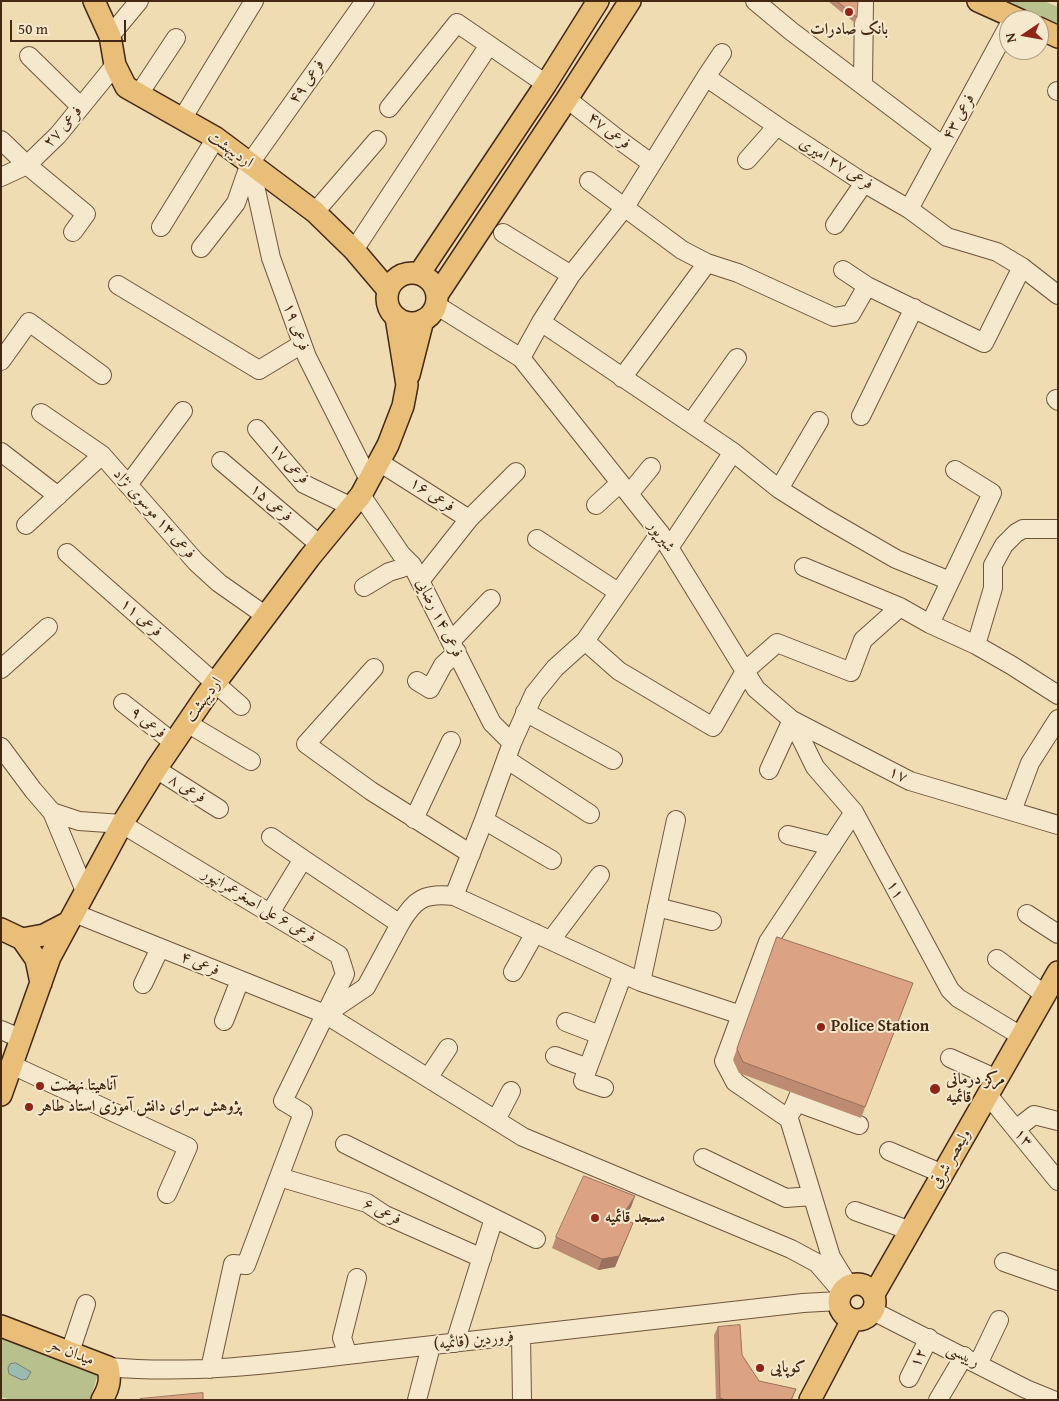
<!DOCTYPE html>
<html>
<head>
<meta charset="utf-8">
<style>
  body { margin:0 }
  #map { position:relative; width:1059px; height:1401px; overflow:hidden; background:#f0dcb2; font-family:"Gentium Book Plus",serif }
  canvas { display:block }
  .frame { position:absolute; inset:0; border:2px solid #442814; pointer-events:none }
  .north { position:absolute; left:999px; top:10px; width:50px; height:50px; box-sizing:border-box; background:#f5e8cd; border:1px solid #ae9b83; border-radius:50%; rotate:258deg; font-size:14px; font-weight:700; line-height:20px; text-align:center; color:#442814 }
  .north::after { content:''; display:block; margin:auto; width:18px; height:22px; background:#8f2418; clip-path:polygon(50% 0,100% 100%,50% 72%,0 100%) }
  .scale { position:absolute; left:10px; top:20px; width:116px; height:22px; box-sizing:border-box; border:2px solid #442814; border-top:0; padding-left:6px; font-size:15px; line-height:18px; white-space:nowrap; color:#442814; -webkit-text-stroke:4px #f5e8cd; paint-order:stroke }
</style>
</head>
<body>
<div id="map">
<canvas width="1059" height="1401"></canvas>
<div class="frame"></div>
<div class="north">N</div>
<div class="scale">50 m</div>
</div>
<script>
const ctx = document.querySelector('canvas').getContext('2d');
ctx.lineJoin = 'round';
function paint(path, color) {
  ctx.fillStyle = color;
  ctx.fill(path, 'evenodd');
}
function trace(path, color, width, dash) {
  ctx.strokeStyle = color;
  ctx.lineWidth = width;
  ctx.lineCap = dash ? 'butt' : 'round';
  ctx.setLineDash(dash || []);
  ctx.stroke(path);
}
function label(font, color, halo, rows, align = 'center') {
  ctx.font = font + ' "Gentium Book Plus",Amiri,serif';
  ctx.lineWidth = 4;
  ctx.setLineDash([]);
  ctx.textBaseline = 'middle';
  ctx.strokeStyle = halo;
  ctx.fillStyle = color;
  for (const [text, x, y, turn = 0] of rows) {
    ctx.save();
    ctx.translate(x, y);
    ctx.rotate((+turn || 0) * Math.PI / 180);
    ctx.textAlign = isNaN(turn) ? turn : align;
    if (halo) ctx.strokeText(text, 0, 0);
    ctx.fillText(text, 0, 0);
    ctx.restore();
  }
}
paint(new Path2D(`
  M1002,1H1044L1058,7V26Z
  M1,1336L98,1374L90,1400H12L1,1397Z`), '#b8c08d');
const water = new Path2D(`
  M16,1363L31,1372L27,1379L22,1380L9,1374L8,1368L10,1364Z`);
paint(water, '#9abbaf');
trace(water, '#788071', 1);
const minor = new Path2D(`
  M755,1L791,31L943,146
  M110,36L139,1
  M29,56L81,107
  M706,77L722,53
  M863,84L864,1
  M1057,91H1058
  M139,94L176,38
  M567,99L618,139L651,163
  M389,108L457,23L546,84
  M182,119L254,1
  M1,140L27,165L86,214L73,232
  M747,160L777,126
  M250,163L271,258L307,357L369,480
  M1,177L27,165L58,135L115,65
  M589,181L682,250L707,263L738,273L834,317L851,314L867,286
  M909,209L1009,25
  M315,212L377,140
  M835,225L864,183
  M161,227L216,138
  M503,233L571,275
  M201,248L236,203L250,163L365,1
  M354,250L489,45
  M843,270L867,286L984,343L1022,267
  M118,285L259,370L302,344
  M436,305L521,358L660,533L756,689L792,720L910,781L1058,825
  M541,322L733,452L779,489L825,518L896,559L950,581
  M521,358L541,322L571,275L625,207L706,77L777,126L864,183L909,209L947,237L997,252L1022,267L1058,295
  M1,361L29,322L102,375
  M622,378L707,263
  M1056,399L1058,401
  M41,413L102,455L196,562L219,583L266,616
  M861,416L914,308
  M691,423L737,358
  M257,429L304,484L352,507
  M1,452L58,496
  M221,461L320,545
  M379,462L469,519L420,581
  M955,470L992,493L930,624L976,645L1011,665L1058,695
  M128,485L183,411
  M779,489L819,421
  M629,494L651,467
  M361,495L401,554L412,565L492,723L512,743
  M596,505L620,483
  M469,519L516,472
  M26,525L102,455
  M537,539L618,592
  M669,548L733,452
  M67,553L241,706
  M804,567L900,607L930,624
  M364,587L389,572L412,565
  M451,641L491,599
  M585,641L619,671L713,727L745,671L777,643L851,672L863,640L900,607
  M976,645L993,588V565L1004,545L1016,533L1023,529H1058
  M374,668L306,744L371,791L471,854
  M1,669L48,627
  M417,681L430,689L443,665L457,652
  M123,703L174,743
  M525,712L613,760
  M792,720L815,767L854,812L950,990L958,998L1021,1036
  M187,723L251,761
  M1,747L33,790L52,812L85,891
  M506,759L590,814
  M156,769L219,809
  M769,770L792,720
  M1012,811L1030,763L1058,719
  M52,812L79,821L122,824L339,955L345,974L283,1101L303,1113L246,1265L233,1264L210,1369
  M414,819L451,741
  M484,820L552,860
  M788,835L832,846
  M303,859L400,924L366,987L326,1014
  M454,896L484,820L512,743L534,694L555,668L585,641L660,533
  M657,907L712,921
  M74,913L325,1014L523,1137L791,1249L817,1263L842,1292
  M270,913L303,859L271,837
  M1027,914L1058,934
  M400,924C415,898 425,893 454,896L641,982L741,1015
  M551,940L600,875
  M997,959L1045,995
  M513,972L535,933
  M641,982L676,820
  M143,984L160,948
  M224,1021L240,980
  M566,1022L600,1035
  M1,1030L22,1039
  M555,1056L588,1068
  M950,1058L997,1079
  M12,1065L188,1147L167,1194
  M428,1078L448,1048
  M604,1088L583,1081L623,974
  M988,1095L1058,1181
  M796,1102L807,1075
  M792,1111L796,1102L859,1125
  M496,1120L511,1091
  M1016,1129L1034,1115L1058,1121
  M345,1144L494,1218L455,1343
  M889,1151L943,1174
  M703,1158L786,1198L812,1196
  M279,1177L367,1203L385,1215L482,1258
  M855,1211L911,1231
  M494,1218L536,1239
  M1004,1262L1058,1281
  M849,1286L831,1257L789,1119L735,1082L724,1061L768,942L854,812
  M873,1311L1026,1389L1053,1400
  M521,1335L522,1400
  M70,1352L86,1304
  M348,1355L342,1338L357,1278
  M978,1364L999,1320
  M108,1367C205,1376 302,1360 398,1349C533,1334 668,1319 803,1303L839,1301
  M909,1378L929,1338
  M417,1400L431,1346
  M938,1400L964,1356`);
const major = new Path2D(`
  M94,1L110,36L115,65L126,87L216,138L315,212L354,250L388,290
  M978,1L1020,20
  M1039,28L1058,37
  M387 298a25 25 0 1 1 50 0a25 25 0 1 1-50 0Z
  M419,274L546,84L598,1
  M437,295L567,99L630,1
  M409,375L423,320
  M1,929L22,939
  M41,983L36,959L22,939L44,935L69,922
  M1,1095L50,957L122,824L156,769L207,694L310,557L361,495L388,445L403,406L407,385L396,317
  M839 1302a18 18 0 1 1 36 0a18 18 0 1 1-36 0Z
  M874,1294L1058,972
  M1,1326L108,1367C111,1380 109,1388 102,1400
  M810,1400L852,1320`);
trace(minor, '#6f553c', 20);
trace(major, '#442814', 24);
trace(minor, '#f5e8cd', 18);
trace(major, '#e8be79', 21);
paint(new Path2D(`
  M829,1H858L857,17L855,23L829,2Z
  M777,937L913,983L861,1118L739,1073L733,1060Z
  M635,1196L631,1207L623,1219L633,1223L615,1267L598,1270L552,1248L556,1237Z
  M718,1327L742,1355L759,1381L796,1389L792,1400H716L714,1335Z`), '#bd8b72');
paint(new Path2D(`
  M635,1196L631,1207L617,1229L621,1218Z
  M633,1223L615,1267L598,1270L602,1259Z`), '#9a715c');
const building = new Path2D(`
  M837,1H858L857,17Z
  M777,937L913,983L865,1107L743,1062L737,1049Z
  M584,1176L635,1196L621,1218L633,1223L619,1256L602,1259L556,1237Z
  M740,1325L742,1355L759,1381L796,1389L791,1400H725L720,1398L718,1327Z
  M203,1393V1400H140V1399Z`);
paint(building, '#dca284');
trace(building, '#9a715c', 1);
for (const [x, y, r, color] of [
  [849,12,5,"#8f2418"],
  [821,1027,5,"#8f2418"],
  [40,1086,5,"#8f2418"],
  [935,1089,6,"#8f2418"],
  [29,1107,5,"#8f2418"],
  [595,1218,5,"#8f2418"],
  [760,1368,5,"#8f2418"]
]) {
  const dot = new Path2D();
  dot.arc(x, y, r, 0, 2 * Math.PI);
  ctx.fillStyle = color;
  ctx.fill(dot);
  trace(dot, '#f5e8cd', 2);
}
label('bold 16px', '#442814', '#f5e8cd', [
  ["بانک صادرات",849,30,"center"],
  ["Police Station",831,1027],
  ["مرکز درمانی",946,1080],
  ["قائمیه",946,1098],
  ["آناهیتا نهضت",50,1086],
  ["پژوهش سرای دانش آموزی استاد طاهر",39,1107],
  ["مسجد قائمیه",605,1218],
  ["کوپایی",770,1368]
], 'left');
label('16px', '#442814', '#f5e8cd', [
  ["فرعی ۴۹",307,82,-55],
  ["فرعی ۴۳",959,117,-61],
  ["فرعی ۲۷",63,127,-48],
  ["فرعی ۴۷",609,131,38],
  ["اردیبهشت",230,150,35],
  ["فرعی ۲۷ امیری",836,164,32],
  ["فرعی ۱۹",296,327,70],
  ["فرعی ۱۷",289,464,46],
  ["فرعی ۱۶",432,495,33],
  ["فرعی ۱۵",271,503,40],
  ["فرعی ۱‍۳ موسوی نژاد",154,514,48],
  ["شیرپور",661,537,55],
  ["فرعی ۱۱",141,618,41],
  ["فرعی ۱۴ رضایی",439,618,63],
  ["اردیبهشت",204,700,-54],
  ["فرعی ۹",148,723,38],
  ["۱۷",898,775,26],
  ["فرعی ۸",187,789,32],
  ["۱۱",895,890,62],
  ["فرعی ۶ علی اصغرعمرانپور",259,906,31],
  ["فرعی ۴",200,964,22],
  ["۱۳",1023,1138,51],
  ["ولیعصر شرقی",951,1159,-60],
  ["فرعی ۶",382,1212,27],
  ["فروردین (قائمیه)",474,1341,-6],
  ["میدان حر",71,1353,21],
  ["رییسی",963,1356,27],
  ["۱۲",919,1358,-63]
]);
</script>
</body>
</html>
